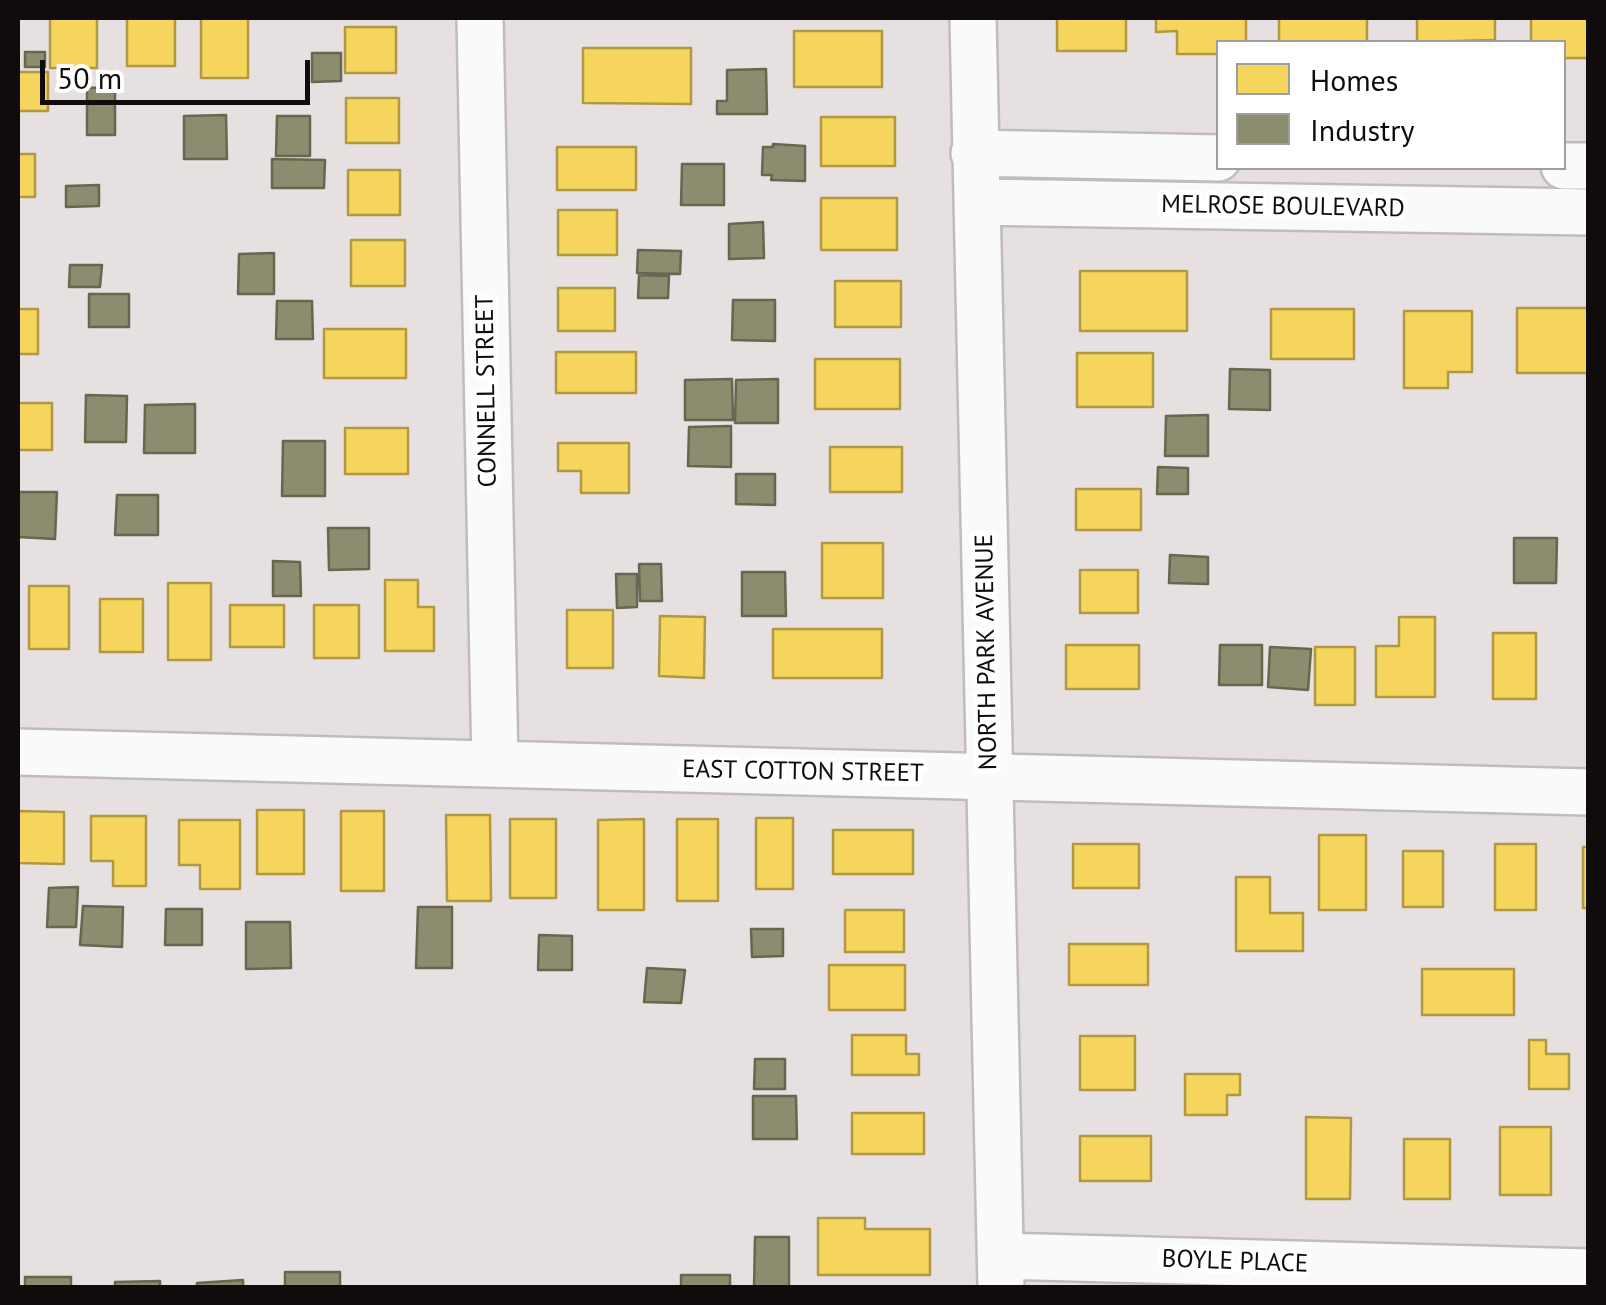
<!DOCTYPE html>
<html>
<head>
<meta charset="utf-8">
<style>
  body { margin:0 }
  #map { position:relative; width:1606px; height:1305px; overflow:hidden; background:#e6e0e0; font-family:"PT Sans",sans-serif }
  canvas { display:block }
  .frame { position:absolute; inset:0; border:20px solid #100c0c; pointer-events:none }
  .legend { position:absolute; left:1216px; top:40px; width:350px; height:130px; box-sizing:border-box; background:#fff; border:2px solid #9f9e9e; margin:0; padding:12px 18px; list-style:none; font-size:30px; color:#100c0c }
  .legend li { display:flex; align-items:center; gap:20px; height:50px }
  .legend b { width:50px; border:2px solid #9f9e9e }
  .scale { position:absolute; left:40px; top:60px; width:270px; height:45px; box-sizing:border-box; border:5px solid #100c0c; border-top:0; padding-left:12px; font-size:30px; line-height:35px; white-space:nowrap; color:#100c0c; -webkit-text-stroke:8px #fff; paint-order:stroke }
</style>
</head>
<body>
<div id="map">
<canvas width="1606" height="1305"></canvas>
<div class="frame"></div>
<ul class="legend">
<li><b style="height:28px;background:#f6d55c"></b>Homes</li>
<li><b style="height:28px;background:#8c8c6e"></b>Industry</li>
</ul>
<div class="scale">50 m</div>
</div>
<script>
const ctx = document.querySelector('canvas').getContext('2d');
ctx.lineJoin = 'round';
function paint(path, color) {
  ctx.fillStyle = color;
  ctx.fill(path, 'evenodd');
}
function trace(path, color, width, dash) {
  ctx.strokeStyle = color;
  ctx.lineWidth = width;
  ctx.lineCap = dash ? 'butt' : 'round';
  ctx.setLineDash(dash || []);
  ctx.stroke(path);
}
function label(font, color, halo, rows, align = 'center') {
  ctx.font = font + ' "PT Sans",sans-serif';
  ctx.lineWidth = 10;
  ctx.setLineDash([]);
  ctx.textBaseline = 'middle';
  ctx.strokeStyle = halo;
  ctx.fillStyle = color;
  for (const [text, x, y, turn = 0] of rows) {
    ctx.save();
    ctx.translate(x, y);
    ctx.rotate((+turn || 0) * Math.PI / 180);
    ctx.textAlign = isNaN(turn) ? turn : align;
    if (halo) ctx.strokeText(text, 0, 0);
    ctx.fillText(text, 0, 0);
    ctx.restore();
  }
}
const homes = new Path2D(`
  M50,18H97V68H50Z
  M127,18H175V66H127Z
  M201,18H248V78H201Z
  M1057,18H1126V51H1057Z
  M1156,18H1246V42H1218V54H1177V31L1156,32Z
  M1279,18H1367V42H1279Z
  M1417,18H1495V40L1417,42Z
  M1531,18H1588V58H1564V42H1531Z
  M345,27H396V73H345Z
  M794,31H882V87H794Z
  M583,48H691V104L583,103Z
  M18,72H48V111H18Z
  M346,98H399V143H346Z
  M821,117H895V166H821Z
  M557,147H636V190H557Z
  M18,154H35V197H18Z
  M348,170H400V215H348Z
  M821,198H897V250H821Z
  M558,210H617V255H558Z
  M351,240H405V286H351Z
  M1080,271H1187V331H1080Z
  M835,281H901V327H835Z
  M558,288H615V331H558Z
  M1517,308H1588V373H1517Z
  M18,309H38V354H18Z
  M1271,309H1354V359H1271Z
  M1404,311H1472V372H1448V388H1404Z
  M324,329H406V378H324Z
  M556,352H636V393H556Z
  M1077,353H1153V407H1077Z
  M815,359H900V409H815Z
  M18,403H52V450H18Z
  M345,428H408V474H345Z
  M558,443H629V493H581V471H558Z
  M830,447H902V492H830Z
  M1076,489H1141V530H1076Z
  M822,543H883V598H822Z
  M1080,570H1138V613H1080Z
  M385,580H418V607H434V651H385Z
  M168,583H211V660H168Z
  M29,586H69V649H29Z
  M100,599H143V652H100Z
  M230,605H284V647H230Z
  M314,605H359V658H314Z
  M567,610H613V668H567Z
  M660,616L705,617L704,678L659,676Z
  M1399,617H1435V697H1376V646H1399Z
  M773,629H882V678H773Z
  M1493,633H1536V699H1493Z
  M1066,645H1139V689H1066Z
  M1315,647H1355V705H1315Z
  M257,810H304V874H257Z
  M18,811L64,812V864L18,863Z
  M341,811H384V891H341Z
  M446,815H490L491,901H447Z
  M91,816H146V886H113V861H91Z
  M756,818H793V889H756Z
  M510,819H556V898H510Z
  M644,819V910H598V820Z
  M677,819H718V901H677Z
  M179,820H240V889H200V865H179Z
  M833,830H913V874H833Z
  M1319,835H1366V910H1319Z
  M1073,844H1139V888H1073Z
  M1495,844H1536V910H1495Z
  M1583,847H1588V908H1583Z
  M1403,851H1443V907H1403Z
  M1236,877H1270V913H1303V951H1236Z
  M845,910H904V952H845Z
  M1069,944H1148V985H1069Z
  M829,965H905V1010H829Z
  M1422,969H1514V1015H1422Z
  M852,1035H906V1054H919V1075H852Z
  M1080,1036H1135V1090H1080Z
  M1529,1040H1546V1054H1569V1089H1529Z
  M1185,1074H1240V1095H1227V1115H1185Z
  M852,1113H924V1154H852Z
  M1306,1117L1351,1118L1350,1199H1306Z
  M1500,1127H1551V1195H1500Z
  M1080,1136H1151V1181H1080Z
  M1404,1139H1450V1199H1404Z
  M818,1218H865V1229H930V1275H818Z`);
paint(homes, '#f6d55c');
trace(homes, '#b19944', 2.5);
const industry = new Path2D(`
  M25,52H45V67H25Z
  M312,53H341V81L312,82Z
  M766,69L767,114H717V101H727V70Z
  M115,87V135H87V88Z
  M226,115L227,159H184V116Z
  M277,116H310V156H276Z
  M773,144L805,146V181L771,180L772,175H762L763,147H773Z
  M272,159L325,160L324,188H272Z
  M682,164H724V205H681Z
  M99,185V206L66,207V186Z
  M763,222L764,258L729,259V224Z
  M638,250L681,251L680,274L637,273Z
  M274,253V294H238L239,254Z
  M70,265H102L100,287H69Z
  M639,275L669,276L668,298H638Z
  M89,294H129V327H89Z
  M733,300H775V341L732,340Z
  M277,301H312L313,339H276Z
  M1230,369L1270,370V410L1229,409Z
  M732,379L733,420H685V380Z
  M778,379V423H735L736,380Z
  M86,395L127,396L126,442H85Z
  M195,404V453H144L145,405Z
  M1208,415V456H1165L1166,416Z
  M731,426V467L688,466L689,427Z
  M283,441H325V496H282Z
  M1158,467L1188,468V494H1157Z
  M736,474H775V505L736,504Z
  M19,492H57L55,539L18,537Z
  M117,495H158V535H115Z
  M328,528H369V569L329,570Z
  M1514,538H1557L1556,583H1514Z
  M1170,555L1208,557V584L1169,583Z
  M273,561L300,562L301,596H273Z
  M639,564H661L662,601H640Z
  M742,572H785L786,616H742Z
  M616,574H637V607L617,608Z
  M1220,645H1262V685H1219Z
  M1270,647L1311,649L1308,690L1268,687Z
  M78,887L76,927H47L49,888Z
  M83,906L123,907L122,947L80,945Z
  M418,907H452V968H416Z
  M166,909H202V945H165Z
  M246,922H290L291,968L246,969Z
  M751,929H783V956L752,957Z
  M539,935L572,936V970H538Z
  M647,968L685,970L681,1003L644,1002Z
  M755,1059H785V1089H754Z
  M753,1096H796L797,1139H753Z
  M755,1237H789V1288H754Z
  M285,1272H340V1288H285Z
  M681,1275H730V1288H681Z
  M25,1277H71V1288H25Z
  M243,1280V1288H197V1283Z
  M160,1281V1288H115V1282Z`);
paint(industry, '#8c8c6e');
trace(industry, '#676651', 2.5);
const minor = new Path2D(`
  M480,18L495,764
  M973,18L1001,1288
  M974,153L1218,158
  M1564,166H1588
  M978,202L1588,212
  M18,752L1588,792
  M1001,1256L1588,1272`);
trace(minor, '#c1bcbc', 50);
trace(minor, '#fbfafa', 45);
label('25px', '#100c0c', '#fff', [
  ["MELROSE BOULEVARD",1283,207,1],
  ["CONNELL STREET",487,391,-91],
  ["NORTH PARK AVENUE",987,652,-91],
  ["EAST COTTON STREET",803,772,1],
  ["BOYLE PLACE",1235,1262,2]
]);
</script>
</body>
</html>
